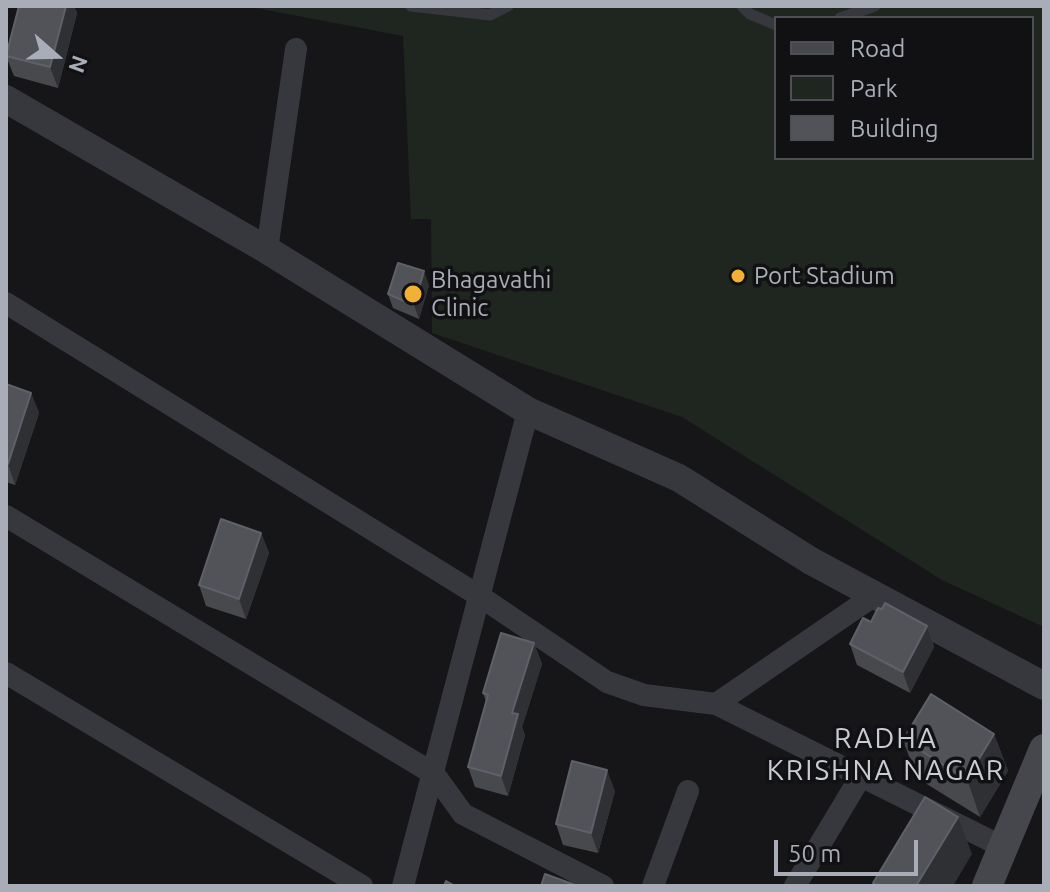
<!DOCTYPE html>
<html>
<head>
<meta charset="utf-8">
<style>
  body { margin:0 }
  #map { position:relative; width:1050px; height:892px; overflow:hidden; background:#161618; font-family:Ubuntu,sans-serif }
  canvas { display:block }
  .frame { position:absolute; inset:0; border:8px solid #a8adb8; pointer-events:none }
  .legend { position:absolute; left:774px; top:16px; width:260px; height:144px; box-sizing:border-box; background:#111113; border:2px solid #4d4f55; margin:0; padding:10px 14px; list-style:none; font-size:24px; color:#a8adb8 }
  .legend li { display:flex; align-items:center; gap:16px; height:40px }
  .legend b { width:40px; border:2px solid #4d4f55 }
  .north { position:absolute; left:16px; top:16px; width:80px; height:80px; -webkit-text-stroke:6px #111113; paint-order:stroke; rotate:110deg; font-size:22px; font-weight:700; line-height:32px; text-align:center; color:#a8adb8 }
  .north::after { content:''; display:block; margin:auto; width:28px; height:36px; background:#a8adb8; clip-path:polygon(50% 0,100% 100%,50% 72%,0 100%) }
  .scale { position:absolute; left:774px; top:840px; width:144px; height:36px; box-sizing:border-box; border:4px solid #a8adb8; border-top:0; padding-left:10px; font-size:24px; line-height:28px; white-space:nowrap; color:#a8adb8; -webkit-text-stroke:6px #111113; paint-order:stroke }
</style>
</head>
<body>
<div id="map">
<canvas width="1050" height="892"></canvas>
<div class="frame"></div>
<ul class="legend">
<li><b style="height:10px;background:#45474d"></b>Road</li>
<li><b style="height:22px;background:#1e261f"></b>Park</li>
<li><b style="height:22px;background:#525359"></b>Building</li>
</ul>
<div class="north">N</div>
<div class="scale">50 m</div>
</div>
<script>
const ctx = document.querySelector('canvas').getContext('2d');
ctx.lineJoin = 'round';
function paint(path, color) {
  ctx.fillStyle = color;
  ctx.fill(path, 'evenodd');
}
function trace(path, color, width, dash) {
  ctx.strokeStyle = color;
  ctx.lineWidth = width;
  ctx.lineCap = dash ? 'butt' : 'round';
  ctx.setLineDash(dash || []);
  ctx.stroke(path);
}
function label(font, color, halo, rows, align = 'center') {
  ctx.font = font + ' Ubuntu,sans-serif';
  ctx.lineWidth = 7;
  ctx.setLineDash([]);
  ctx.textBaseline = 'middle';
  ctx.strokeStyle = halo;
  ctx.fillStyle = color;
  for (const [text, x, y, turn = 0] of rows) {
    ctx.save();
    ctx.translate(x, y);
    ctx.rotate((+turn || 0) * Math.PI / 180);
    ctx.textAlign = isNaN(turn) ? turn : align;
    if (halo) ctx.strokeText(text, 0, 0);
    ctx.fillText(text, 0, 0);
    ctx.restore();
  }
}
paint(new Path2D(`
  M245,6H1044V627L942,580L682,417L432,333L431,219H411L403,36ZM776,18H1032V158H776Z`), '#1e261f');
trace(new Path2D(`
  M411,6L490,15L508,6
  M742,6L750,14L776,25
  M840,18L875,6`), '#37383d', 11);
trace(new Path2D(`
  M267,250L296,49
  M6,303L481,597L607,682L644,695L716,704L1005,848
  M6,516L434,774L463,814L603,886
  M6,673L362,886
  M716,704L875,595
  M403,886L528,411
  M653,886L688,791
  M795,886L861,776`), '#37383d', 22);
trace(new Path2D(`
  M6,99L267,250L528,411L679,478L811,561L1044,686`), '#37383d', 28);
trace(new Path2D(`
  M987,886L1044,749`), '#45474d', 30);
paint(new Path2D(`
  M19,6H74L77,13L58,88L14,76L6,56Z
  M429,285L419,319L393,308L388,294Z
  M6,384L31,393L39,413L15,485L6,482Z
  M261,533L269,553L246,619L206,606L199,585Z
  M871,622L927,626L934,647L910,693L857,665L850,644Z
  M534,643L542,664L522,727L525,735L508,796L475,787L468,767L486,702L483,693Z
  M994,734L1008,771L980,817L917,778L903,740Z
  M615,791L598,853L563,845L556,824Z`), '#47494d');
paint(new Path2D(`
  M66,6H74L77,13L58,88L50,67Z
  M424,271L429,285L419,319L414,305Z
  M31,393L39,413L15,485L8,464Z
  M261,533L269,553L246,619L239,599Z
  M927,626L934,647L910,693L903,672Z
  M534,643L542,664L522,727L525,735L508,796L501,776L512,713Z
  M994,734L1008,771L980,817L967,779Z
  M607,770L615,791L598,853L591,833Z
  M958,817L972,854L953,886H916Z`), '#2f3033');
const building = new Path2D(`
  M19,6H66L50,67L6,56Z
  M398,263L424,271L414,305L388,294Z
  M6,384L31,393L8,464H6Z
  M221,519L261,533L239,599L199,585Z
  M885,603L927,626L903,672L850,644L863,618L871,622L878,608L882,609Z
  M501,633L534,643L512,713L518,714L501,776L468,767L488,695L483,693Z
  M931,694L994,734L967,779L903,740Z
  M572,761L607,770L591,833L556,824Z
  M925,797L958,817L916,886H877L873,883Z
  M545,874L578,886H541Z
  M446,881L455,886H444Z`);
paint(building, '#525359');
trace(building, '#5f6168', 2);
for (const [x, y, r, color] of [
  [738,276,8,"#f2b134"],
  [413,294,10,"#f2b134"]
]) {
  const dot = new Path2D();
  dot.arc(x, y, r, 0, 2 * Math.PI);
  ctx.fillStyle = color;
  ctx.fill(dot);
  trace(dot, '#111113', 3);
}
label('24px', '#a8adb8', '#111113', [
  ["Port Stadium",754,276],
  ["Bhagavathi",431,280],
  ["Clinic",431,308]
], 'left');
ctx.letterSpacing = '2px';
label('28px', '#c9ccd4', '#111113', [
  ["RADHA",886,739],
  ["KRISHNA NAGAR",886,771]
]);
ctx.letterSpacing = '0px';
</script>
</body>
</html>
